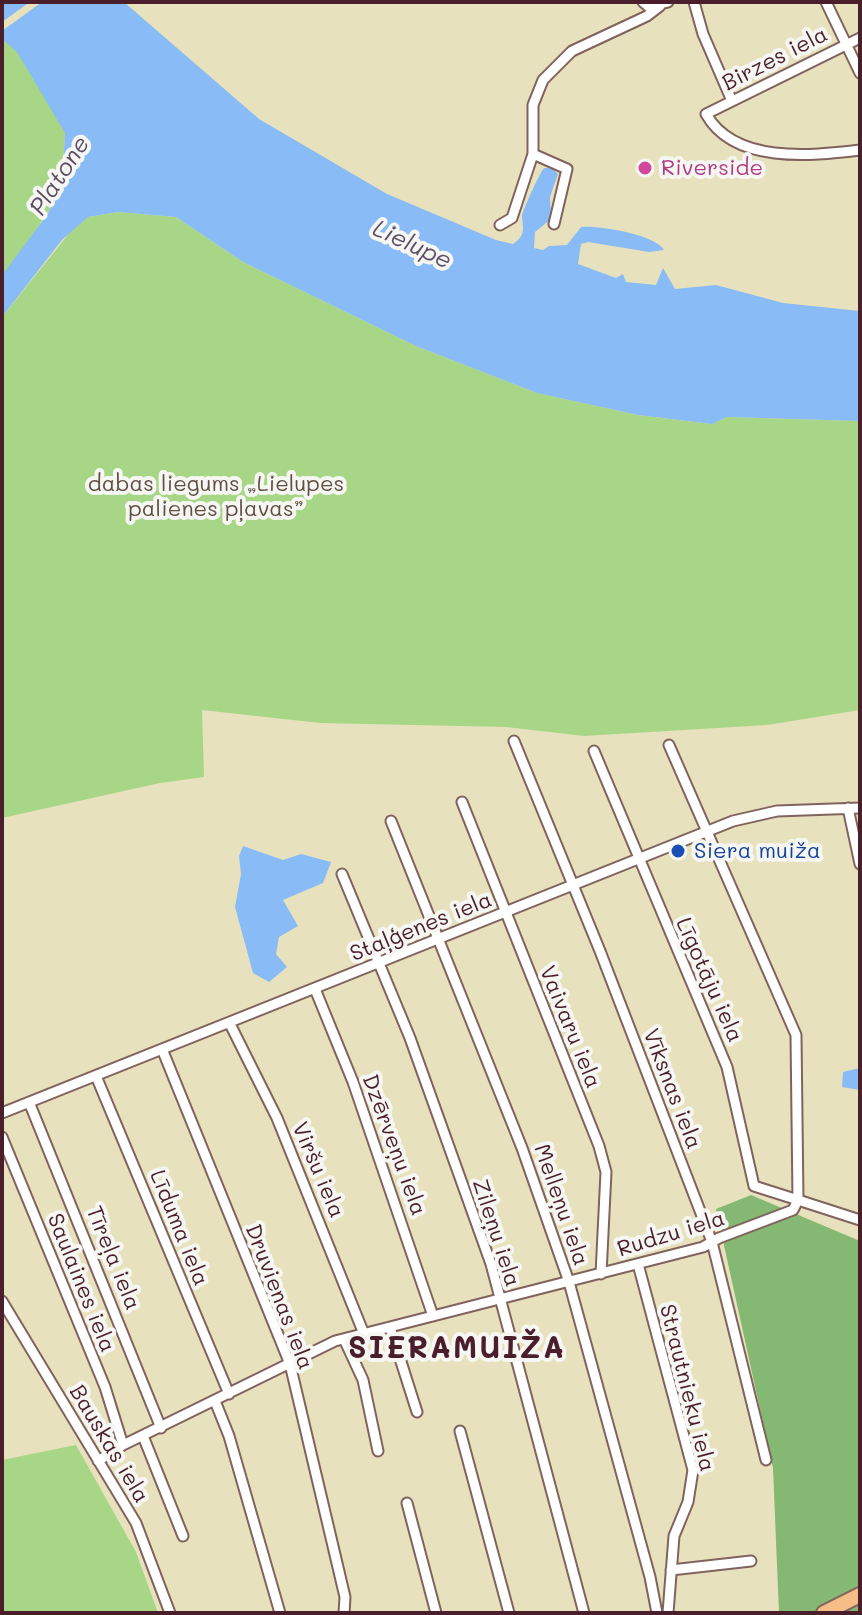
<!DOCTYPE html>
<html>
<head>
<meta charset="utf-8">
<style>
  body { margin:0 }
  #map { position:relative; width:862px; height:1615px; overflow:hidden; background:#e8e1bd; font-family:Mali,sans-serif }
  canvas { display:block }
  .frame { position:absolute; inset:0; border:4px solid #4a1f2b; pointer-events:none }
</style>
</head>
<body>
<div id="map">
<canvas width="862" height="1615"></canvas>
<div class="frame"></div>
</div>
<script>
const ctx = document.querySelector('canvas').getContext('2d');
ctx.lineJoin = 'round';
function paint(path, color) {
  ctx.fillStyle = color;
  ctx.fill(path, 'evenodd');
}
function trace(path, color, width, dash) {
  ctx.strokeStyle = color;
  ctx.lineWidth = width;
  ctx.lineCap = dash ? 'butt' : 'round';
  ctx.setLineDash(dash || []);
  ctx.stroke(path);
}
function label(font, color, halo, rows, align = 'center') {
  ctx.font = font + ' Mali,sans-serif';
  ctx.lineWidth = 8;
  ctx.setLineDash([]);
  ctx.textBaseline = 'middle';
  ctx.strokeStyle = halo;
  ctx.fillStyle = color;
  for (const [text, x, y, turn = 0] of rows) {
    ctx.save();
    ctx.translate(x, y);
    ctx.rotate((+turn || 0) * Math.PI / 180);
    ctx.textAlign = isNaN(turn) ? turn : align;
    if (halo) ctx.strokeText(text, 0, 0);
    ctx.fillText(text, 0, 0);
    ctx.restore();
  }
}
paint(new Path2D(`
  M2,2H8L65,133L62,185L58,197L14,263L2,275Z
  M118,212L176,217L243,262L416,346L537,393L638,415L712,424L727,417L860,421V710L767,725L584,736L506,727L320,723L202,710L204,777L160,783L2,818V317L75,226L88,217Z
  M76,1445L136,1552L158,1613H2V1460Z`), '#a7d786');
paint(new Path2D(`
  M751,1195L860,1241V1613H779L773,1468L716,1209Z`), '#85b873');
paint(new Path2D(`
  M2,2H124L259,119L387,194L496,240L513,244C526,235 523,229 522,216C522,212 539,174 544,168H552L558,174L550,197L551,219L535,232L534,248L543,250L549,246L567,245L581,227C599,225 656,235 664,250L649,252L588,242L581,244L578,264L616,278L623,274L626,282L656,285L663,268L675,289L716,285L783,303L860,311V421L727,417L712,424L638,415L537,393L416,346L243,262L176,217L118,212L88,217L62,240L2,317V275L47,215L62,185L65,133L17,52L2,39Z
  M243,846L283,860L301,854L331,862L323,883L283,900L298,926L279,937L276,954L287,967L269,982L253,973L235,907L241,874L239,856Z
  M860,1068V1090L842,1087L843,1072Z`), '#89bbf6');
paint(new Path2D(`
  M30,2H42L2,31V22Z`), '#e8e1bd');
const minor = new Path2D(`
  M643,2L649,7L668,2
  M694,2L703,34L732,101
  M826,2L860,73
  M860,38L706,114C734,164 810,156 860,150
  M533,154L567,169L554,224
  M500,225L512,218L533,154V105L543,80L572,51L647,16L660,6
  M514,741L600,951L712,1242L766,1460
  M594,751L727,1067L754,1186L798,1200L796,1035L669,745
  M462,802L599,1146L606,1172L601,1274
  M848,808L860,864
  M391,821L522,1148L569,1282L650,1577L657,1613
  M342,874L410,1038L491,1264L584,1613
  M315,989L353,1082L433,1316
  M230,1024L277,1118L364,1334
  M162,1049L290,1364L345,1597L344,1613
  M96,1076L229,1394
  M29,1102L161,1428
  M2,1113L733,821L777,811L860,808
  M2,1137L105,1387L123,1445
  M638,1264L693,1470L688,1502L674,1536L668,1613
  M2,1301L136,1523L170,1613
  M390,1327L417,1412
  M344,1339L363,1380L378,1451
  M215,1401L229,1436L280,1613
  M460,1431L509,1613
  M143,1436L183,1536
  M98,1461L123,1445L335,1341L703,1247L719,1238L793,1210L798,1200L860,1220
  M407,1503L436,1613
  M671,1570L751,1561`);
const highway = new Path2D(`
  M824,1613L860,1595`);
trace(minor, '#81635e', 13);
trace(highway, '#81635e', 18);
trace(minor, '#fff', 9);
trace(highway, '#f7bd88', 14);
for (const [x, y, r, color] of [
  [645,168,8,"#d1479c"],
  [678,851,8,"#1a4fb4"]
]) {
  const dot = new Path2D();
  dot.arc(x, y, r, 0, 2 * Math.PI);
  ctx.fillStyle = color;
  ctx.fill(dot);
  trace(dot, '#f6f6f2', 3);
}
label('22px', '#4a1f2b', '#f6f6f2', [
  ["Birzes iela",775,59,-27],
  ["Staļģenes iela",421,927,-22],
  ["Līgotāju iela",709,980,66],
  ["Vaivaru iela",570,1027,68],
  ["Vīksnas iela",672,1089,69],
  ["Dzērveņu iela",394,1145,70],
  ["Viršu iela",318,1170,67],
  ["Melleņu iela",561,1205,71],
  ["Līduma iela",179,1228,68],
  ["Zileņu iela",496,1233,72],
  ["Rudzu iela",671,1234,-17],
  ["Tīreļa iela",113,1258,68],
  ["Saulaines iela",81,1283,68],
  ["Druvienas iela",279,1297,69],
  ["Strautnieku iela",687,1388,76],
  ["Bauskas iela",109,1444,59]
]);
label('22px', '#b23c85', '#f6f6f2', [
  ["Riverside",661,168]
], 'left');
label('22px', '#614d42', '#f6f6f2', [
  ["dabas liegums „Lielupes",216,484],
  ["palienes pļavas”",216,509]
]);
label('22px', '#164399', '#f6f6f2', [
  ["Siera muiža",694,851]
], 'left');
label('italic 24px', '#5d4e68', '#f6f6f2', [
  ["Platone",60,176,-57],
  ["Lielupe",412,245,25]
]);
ctx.letterSpacing = '2px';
label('bold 30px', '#4a1f2b', '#f6f6f2', [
  ["SIERAMUIŽA",457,1349]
]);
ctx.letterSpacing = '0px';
</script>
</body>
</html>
